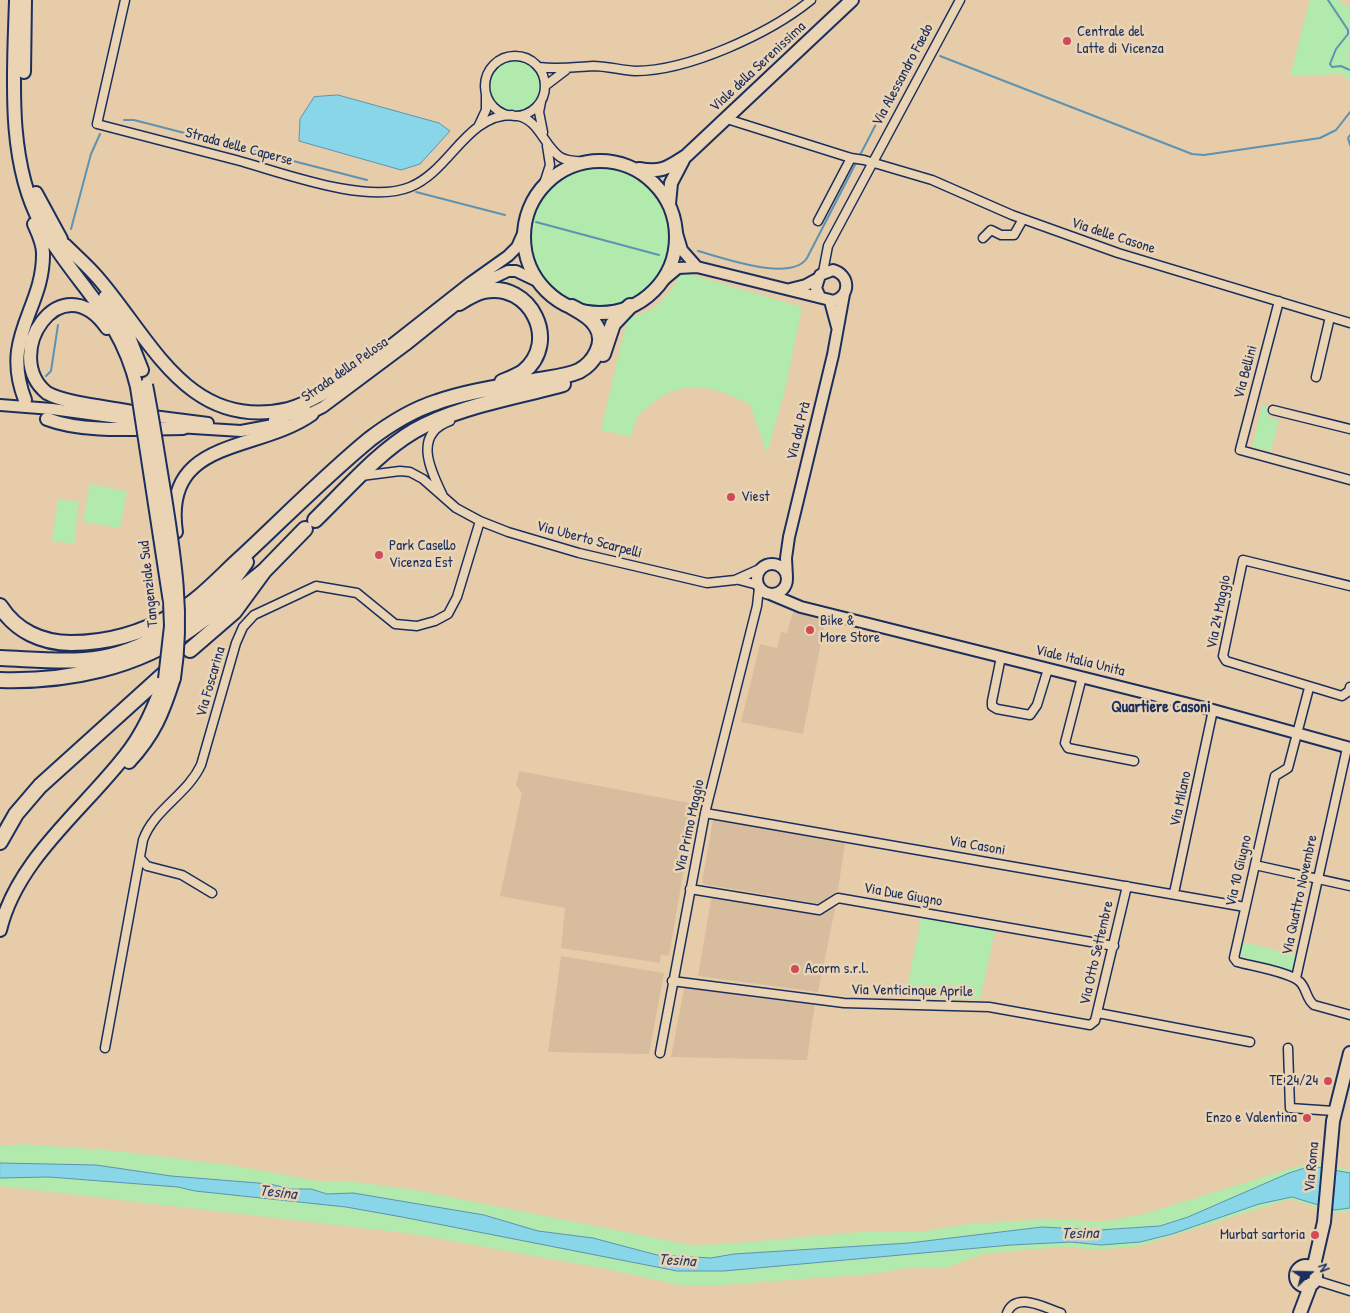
<!DOCTYPE html>
<html>
<head>
<meta charset="utf-8">
<style>
  body { margin:0 }
  #map { position:relative; width:1350px; height:1313px; overflow:hidden; background:#e7cca9; font-family:"Patrick Hand",sans-serif }
  canvas { display:block }
  .north { position:absolute; left:1285px; top:1248px; width:50px; height:50px; -webkit-text-stroke:4px #ebd4b4; paint-order:stroke; rotate:69deg; font-size:14px; font-weight:700; line-height:20px; text-align:center; color:#1b2f5e }
  .north::after { content:''; display:block; margin:auto; width:18px; height:22px; background:#1b2f5e; clip-path:polygon(50% 0,100% 100%,50% 72%,0 100%) }
</style>
</head>
<body>
<div id="map">
<canvas width="1350" height="1313"></canvas>
<div class="north">N</div>
</div>
<script>
const ctx = document.querySelector('canvas').getContext('2d');
ctx.lineJoin = 'round';
function paint(path, color) {
  ctx.fillStyle = color;
  ctx.fill(path, 'evenodd');
}
function trace(path, color, width, dash) {
  ctx.strokeStyle = color;
  ctx.lineWidth = width;
  ctx.lineCap = dash ? 'butt' : 'round';
  ctx.setLineDash(dash || []);
  ctx.stroke(path);
}
function label(font, color, halo, rows, align = 'center') {
  ctx.font = font + ' "Patrick Hand",sans-serif';
  ctx.lineWidth = 5;
  ctx.setLineDash([]);
  ctx.textBaseline = 'middle';
  ctx.strokeStyle = halo;
  ctx.fillStyle = color;
  for (const [text, x, y, turn = 0] of rows) {
    ctx.save();
    ctx.translate(x, y);
    ctx.rotate((+turn || 0) * Math.PI / 180);
    ctx.textAlign = isNaN(turn) ? turn : align;
    if (halo) ctx.strokeText(text, 0, 0);
    ctx.fillText(text, 0, 0);
    ctx.restore();
  }
}
paint(new Path2D(`
  M794,609L826,617L803,734L741,722L760,644L777,648L781,632L787,633Z
  M519,771L695,804L669,956L661,955L660,963L561,948L565,908L500,896L522,793L516,785Z
  M714,815L846,837L838,890L819,904L704,884L702,882Z
  M712,894L822,912L833,905L835,909L818,992L698,976Z
  M561,956L664,973L649,1054L548,1052Z
  M685,984L815,1002L807,1060L671,1057Z`), '#d7bd9e');
paint(new Path2D(`
  M1310,0H1339L1350,8V50L1347,54L1350,57V80L1340,74L1290,76Z
  M490 86a26 26 0 1 1 52 0a26 26 0 1 1-52 0Z
  M530 237a69 69 0 1 1 138 0a69 69 0 1 1-138 0Z
  M682,272L802,307L786,386L767,454L750,405C715,386 682,378 650,405C647,408 641,412 639,415C635,421 633,431 631,437L601,430L622,339L629,318C659,310 667,297 682,272Z
  M1262,405L1271,408L1268,417L1279,420L1271,451L1252,447Z
  M90,484L127,491L120,528L83,522Z
  M58,499L79,502L74,544L52,541Z
  M922,914L996,927L980,999L905,998Z
  M1242,942L1297,955L1295,968L1290,970L1242,957L1239,954Z
  M23,1144L117,1151L236,1166L318,1181L355,1182L415,1190L690,1245L726,1244L861,1232L927,1231L967,1224L1054,1219L1102,1222L1144,1214L1312,1162L1350,1170V1211L1334,1213L1290,1199L1139,1246L1096,1250L1068,1247L1033,1249L983,1254L946,1268H907L871,1274L722,1285H680L601,1268L413,1234L0,1186V1146Z`), '#b2e9ac');
const water = new Path2D(`
  M338,95L439,123L450,131L420,164L401,170L299,141L300,119L314,97Z
  M0,1163L96,1165L171,1176L270,1184L291,1189H311L327,1194L353,1193L484,1215L538,1231L593,1238L657,1255L711,1258L734,1254L909,1243L1042,1227L1099,1230L1160,1226L1188,1217L1289,1173L1311,1166L1350,1173V1208L1335,1210L1292,1197L1259,1204L1172,1234L1140,1242L1101,1245L1071,1242L1011,1245L724,1271H677L402,1217L346,1207L195,1191L178,1187L49,1177L0,1178Z`);
paint(water, '#89d6e8');
trace(water, '#5d93b1', 1);
trace(new Path2D(`
  M1328,0L1348,30V34L1336,49L1330,64L1332,67L1341,66L1350,70
  M940,56L1192,154L1204,155L1320,138L1336,130L1350,112
  M124,120H134L367,180
  M1350,135L1348,138L1350,145
  M859,157L905,68L917,60
  M416,192L505,215
  M536,222L659,255
  M71,229L91,154L100,134
  M698,251C721,257 791,283 807,258L857,161
  M46,376L51,371L58,325`), '#5d93b1', 2);
const minor = new Path2D(`
  M125,0L97,124C143,136 190,148 236,160C281,172 366,205 410,187C450,171 466,115 512,115
  M485 86a30 30 0 1 1 60 0a30 30 0 1 1-60 0Z
  M539,67C558,70 574,67 593,66C606,66 621,70 635,71C688,71 769,34 811,0
  M545,86L566,70
  M541,102L539,112L543,132
  M518,116C540,121 543,145 560,157C568,162 579,161 587,162
  M727,119L851,158L864,160L932,180L1012,215L1118,253L1350,323
  M479,125L486,110V95
  M543,187L550,165L547,146
  M818,221L851,158
  M983,238L991,230L1001,235H1014L1023,219
  M823,272L828,246L960,0
  M1279,301L1240,450L1350,480
  M1316,377L1330,317
  M1273,410L1350,429
  M361,476L400,471L410,472L423,479L456,508L480,521L508,532L579,553L707,583L735,580L764,567
  M442,494C430,469 413,434 450,421
  M739,580L758,585
  M1350,586L1243,560L1223,656L1226,661L1342,696L1349,691L1350,687
  M1001,657L992,701V706L997,709L1030,715L1037,705L1048,669
  M1082,677L1065,743L1068,748L1134,761
  M1309,688L1288,768L1275,776L1234,958L1237,962C1251,966 1290,972 1300,982C1307,989 1306,999 1314,1005L1350,1015
  M705,813L1245,907
  M140,858L147,866L182,875L212,893
  M1255,865L1350,886
  M690,889L819,910L838,898L1114,946
  M1174,893L1213,710
  M1296,978L1347,748
  M672,981L844,1003L989,1007L1090,1025L1095,1021L1127,886
  M1098,1013L1250,1042
  M105,1048L143,840C154,809 187,795 201,765L236,643L243,627L254,615L316,586L357,593L395,624L417,626L435,621L448,614L457,597L480,521
  M1288,1048L1290,1108L1334,1111
  M660,1053L705,813L757,606L759,588
  M1315,1280L1350,1291
  M1007,1313C1016,1291 1045,1308 1061,1313`);
const tertiary = new Path2D(`
  M676,230L682,250L697,267
  M660,283L678,268L697,267L834,301C851,295 850,275 833,270L820,275L816,288L820,297
  M790,289L806,285L817,279
  M830,301L837,327
  M334,390L470,283L508,256L517,247L525,229
  M0,405L52,409L148,422
  M145,415L208,423
  M305,416L323,407L406,345L483,283L508,271H516L539,282
  M274,420L305,409
  M177,427L241,431L284,423
  M757 579a15 15 0 1 1 30 0a15 15 0 1 1-30 0Z
  M787,577L786,558L789,537L833,355L844,294
  M770,594L801,607L1213,710L1350,748`);
const primary = new Path2D(`
  M524 237a76 76 0 1 1 152 0a76 76 0 1 1-152 0Z
  M639,169C662,173 667,168 686,156L852,0
  M669,204L671,183L683,160
  M1296 1276a10 10 0 1 1 20 0a10 10 0 1 1-20 0Z
  M1315,1274V1261L1324,1222L1333,1121L1350,1053
  M1300,1313L1311,1284`);
const trunk = new Path2D(`
  M16,0C14,72 6,160 41,224C75,285 120,314 137,387
  M24,72L25,0
  M36,193L61,239
  M65,245C76,256 88,266 98,278C151,339 188,432 288,409C306,405 322,393 340,385
  M105,297L127,332L142,370
  M107,328C61,262 0,355 47,393C68,405 121,408 148,415
  M25,400C0,336 44,309 43,253C43,243 38,233 34,224
  M47,419C86,434 142,428 183,428
  M176,532C162,437 257,453 312,414
  M129,762C154,735 163,713 174,678
  M0,930C17,860 81,812 124,757C143,734 154,707 165,679`);
const motorway = new Path2D(`
  M459,303C467,298 475,293 484,291C530,281 561,342 523,372C517,376 509,379 502,382
  M603,354L613,324L630,306
  M315,520C346,490 377,453 414,431C455,407 517,397 563,384
  M0,606C16,631 42,643 71,643C107,643 142,633 173,615C199,601 219,578 241,558C284,518 325,476 370,439C391,423 412,410 437,402C468,391 501,387 534,381C549,378 565,377 579,371C594,363 607,342 596,326C591,317 581,312 572,307
  M190,650L234,612L264,571L305,529
  M0,658C28,659 56,662 84,660C132,658 188,624 222,592C231,583 239,572 246,562
  M0,680C67,682 137,668 192,628C217,611 240,590 264,571
  M0,842L16,814L40,786L164,674`);
trace(minor, '#1b2f5e', 11);
trace(tertiary, '#1b2f5e', 14);
trace(primary, '#1b2f5e', 16);
trace(trunk, '#1b2f5e', 16);
trace(motorway, '#1b2f5e', 18);
trace(minor, '#ebd4b4', 8);
trace(tertiary, '#ebd4b4', 10);
trace(primary, '#ebd4b4', 12);
trace(trunk, '#ebd4b4', 12);
trace(motorway, '#ebd4b4', 14);
const trunkBridge = new Path2D(`
  M146,385C153,420 158,456 164,491C174,554 184,614 174,678
  M137,387L170,602L171,626L165,679`);
trace(trunkBridge, '#1b2f5e', 16, []);
trace(trunkBridge, '#ebd4b4', 12);
for (const [x, y, r, color] of [
  [1067,41,5,"#d1495b"],
  [731,497,5,"#d1495b"],
  [379,555,5,"#d1495b"],
  [810,630,5,"#d1495b"],
  [795,969,5,"#d1495b"],
  [1328,1081,5,"#d1495b"],
  [1307,1118,5,"#d1495b"],
  [1315,1235,5,"#d1495b"]
]) {
  const dot = new Path2D();
  dot.arc(x, y, r, 0, 2 * Math.PI);
  ctx.fillStyle = color;
  ctx.fill(dot);
  trace(dot, '#ebd4b4', 2);
}
label('15px', '#1b2f5e', '#ebd4b4', [
  ["Centrale del",1077,32],
  ["Latte di Vicenza",1077,49],
  ["Viest",741,497],
  ["Park Casello",389,546],
  ["Vicenza Est",389,563],
  ["Bike &",820,621],
  ["More Store",820,638],
  ["Acorm s.r.l.",805,969],
  ["TE 24/24",1318,1081,"right"],
  ["Enzo e Valentina",1297,1118,"right"],
  ["Murbat sartoria",1305,1235,"right"]
], 'left');
label('15px', '#1b2f5e', '#ebd4b4', [
  ["Viale della Serenissima",758,67,-43],
  ["Via Alessandro Faedo",903,75,-62],
  ["Strada delle Caperse",239,147,15],
  ["Via delle Casone",1113,236,18],
  ["Strada della Pelosa",345,370,-35],
  ["Via Bellini",1246,372,-75],
  ["Via dal Prà",799,431,-76],
  ["Via Uberto Scarpelli",589,540,15],
  ["Tangenziale Sud",149,584,-96],
  ["Via 24 Maggio",1219,612,-79],
  ["Viale Italia Unita",1080,661,14],
  ["Via Foscarina",211,682,-74],
  ["Via Milano",1181,799,-78],
  ["Via Primo Maggio",690,826,-78],
  ["Via Casoni",977,846,10],
  ["Via 10 Giugno",1239,871,-77],
  ["Via Due Giugno",903,895,10],
  ["Via Quattro Novembre",1300,895,-78],
  ["Via Otto Settembre",1097,953,-77],
  ["Via Venticinque Aprile",912,991,1],
  ["Via Roma",1312,1167,-85]
]);
label('bold 16px', '#1b2f5e', '#ebd4b4', [
  ["Quartiere Casoni",1161,708]
]);
label('italic 16px', '#26406c', '#ebd4b4', [
  ["Tesina",278,1193,6],
  ["Tesina",1080,1234,-1],
  ["Tesina",677,1261,3]
]);
</script>
</body>
</html>
